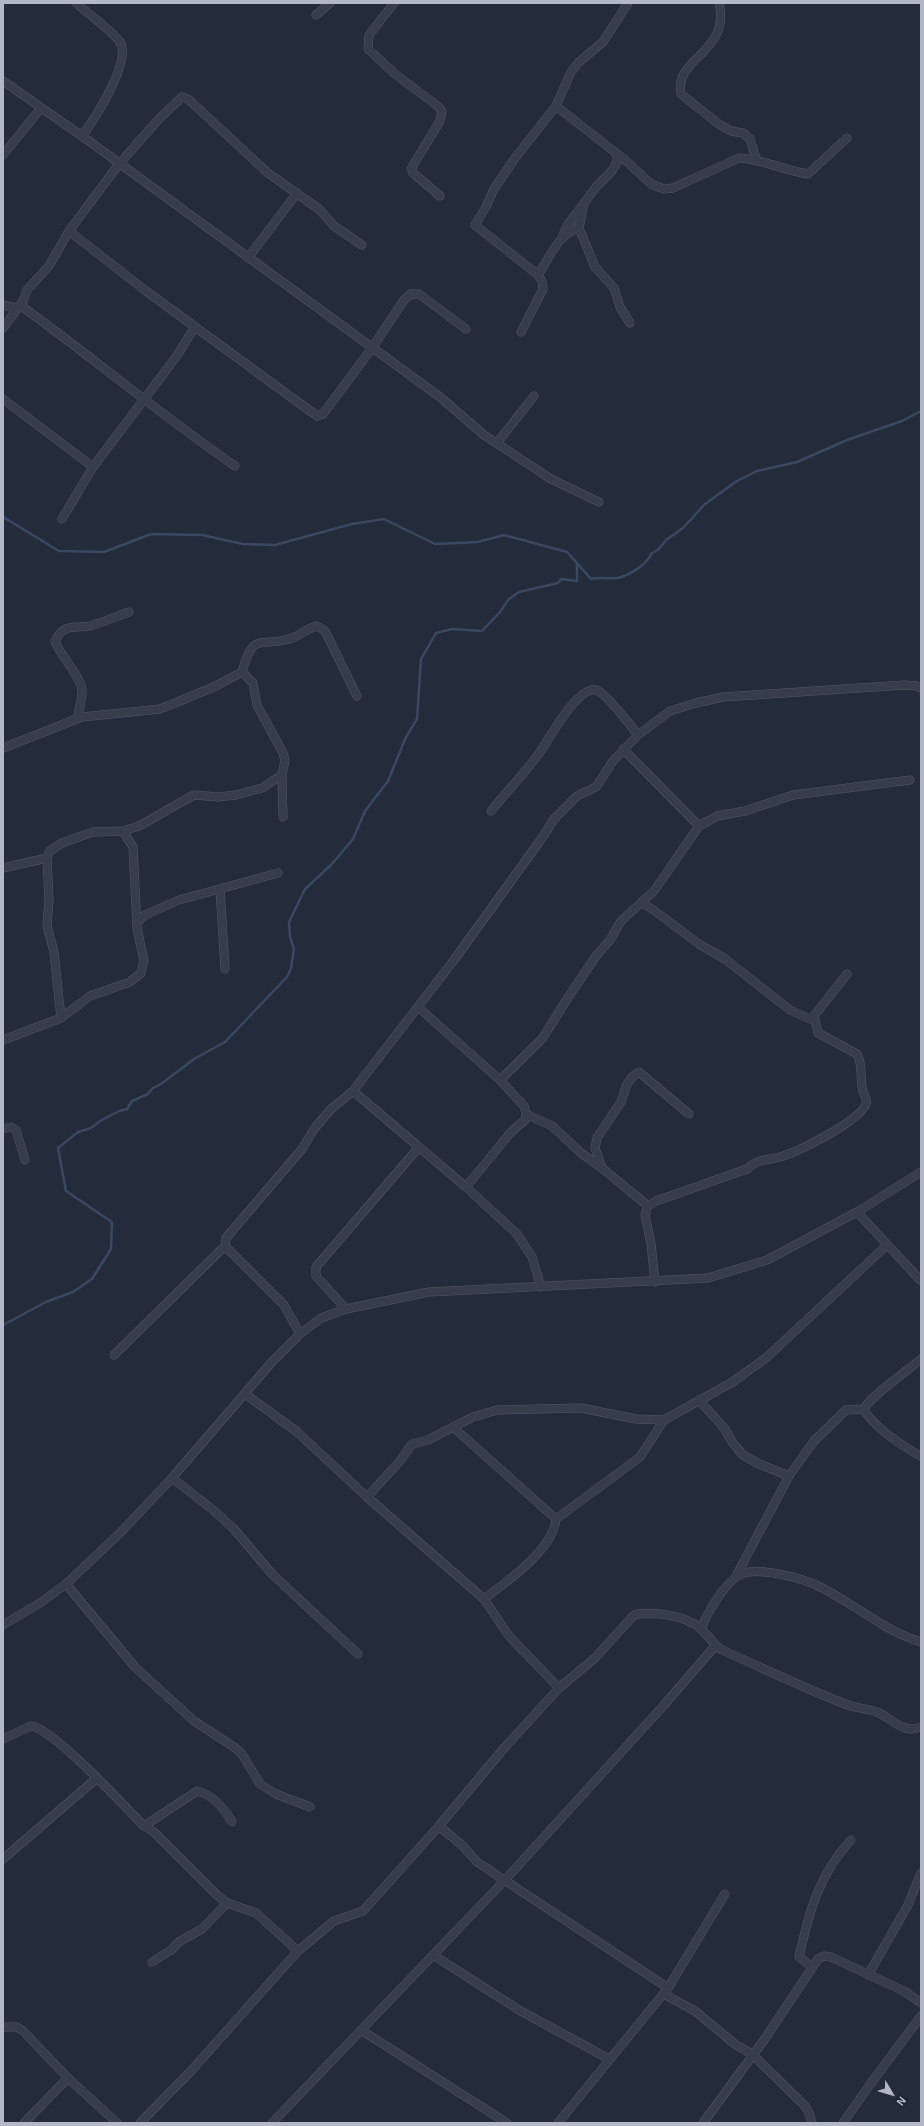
<!DOCTYPE html>
<html>
<head>
<meta charset="utf-8">
<style>
  body { margin:0 }
  #map { position:relative; width:924px; height:2126px; overflow:hidden; background:#242b3a; font-family:"Exo 2",sans-serif }
  canvas { display:block }
  .frame { position:absolute; inset:0; border:4px solid #b2b8c6; pointer-events:none }
  .north { position:absolute; left:872px; top:2074px; width:40px; height:40px; -webkit-text-stroke:3px #1c222f; paint-order:stroke; rotate:128deg; font-size:11px; font-weight:700; line-height:16px; text-align:center; color:#b2b8c6 }
  .north::after { content:''; display:block; margin:auto; width:14px; height:18px; background:#b2b8c6; clip-path:polygon(50% 0,100% 100%,50% 72%,0 100%) }
</style>
</head>
<body>
<div id="map">
<canvas width="924" height="2126"></canvas>
<div class="frame"></div>
<div class="north">N</div>
</div>
<script>
const ctx = document.querySelector('canvas').getContext('2d');
ctx.lineJoin = 'round';
function trace(path, color, width, dash) {
  ctx.strokeStyle = color;
  ctx.lineWidth = width;
  ctx.lineCap = dash ? 'butt' : 'round';
  ctx.setLineDash(dash || []);
  ctx.stroke(path);
}
trace(new Path2D(`
  M3,517L59,551L104,552L151,534L202,535L243,544L275,545L352,524L384,519L435,544L478,542L504,535L567,552
  M3,1325L46,1302L73,1292L92,1279L111,1249L112,1222L66,1191L58,1148L78,1132L91,1128L100,1121L119,1111L127,1109L132,1101L148,1094L153,1088L161,1084L194,1059L225,1042L287,977L291,968L294,949L290,937L289,922L305,889L331,865L353,839L365,811L388,781L406,737L417,719L421,659L436,633L452,629L482,631L500,612L508,600L519,592L558,583L561,579L577,581V563L567,552L591,579C599,577 608,579 617,578C629,576 647,564 652,553L658,550L666,540L683,528L705,504L737,481L757,471L797,462L847,440L902,421L921,411`), '#3a4862', 2.5);
const street = new Path2D(`
  M76,3C85,11 115,33 120,42C132,61 94,120 82,136
  M394,3L369,35L368,49L395,74L439,107L442,112L440,121L411,169L413,173L440,196
  M719,3C731,53 673,58 681,94L720,125L731,131L743,133L750,139L757,161
  M316,15L330,3
  M3,81L82,136L440,397L484,435L551,479L599,502
  M556,106L625,160L651,184L664,189L673,188L739,158C763,159 785,171 808,174L847,138
  M617,154V162L612,171L596,187L584,203L579,228L595,267L614,288L620,307L630,323
  M3,155L41,108
  M69,231L146,291L317,416L323,414L372,348L404,300L411,294H419L466,329
  M563,235L568,224L583,205
  M248,258L297,193
  M538,275L475,225L486,207L494,189L515,158L556,106L571,72L579,62L603,42L628,3
  M3,305L17,308
  M20,305C92,357 161,415 235,466
  M3,328L23,301L27,290L49,266L69,231L119,164L158,120L182,97L188,99L268,173L320,210L334,226L362,245
  M521,332L543,289L542,281L538,275C549,259 559,232 579,228
  M3,399L93,467
  M497,443L534,396
  M62,519L93,467L176,357L195,327
  M242,672C254,629 260,649 292,638C301,635 307,628 317,626L325,631L357,696
  M77,719C79,710 82,700 82,691C82,677 60,656 55,641C65,621 75,630 93,625C105,622 117,616 129,612
  M3,748L82,717L160,709L214,687L242,672L253,683L257,705L283,753L285,760L282,775L283,817
  M623,749L699,826
  M491,811C508,790 527,771 542,749C551,736 577,687 596,690C605,692 631,726 638,735
  M3,868L47,858
  M220,889L225,969
  M642,903L652,909L699,944L725,959L790,1010L810,1019L814,1016L847,974
  M137,922L145,915L179,900L278,873
  M418,1007L500,1080L524,1106L526,1114L525,1120L511,1132L466,1187
  M61,1018L54,952L47,926L49,900L47,858L50,851L62,843L93,832L123,831L139,826L194,795L218,797L236,795L262,788L282,775
  M3,1040L61,1018L90,996L130,982L141,973L144,961L137,928L133,847L123,831
  M500,1080L542,1039L569,996L596,956L610,940L621,921L654,891L699,826L717,816L745,811L793,795L910,780
  M353,1091L466,1187L517,1234L532,1257L541,1287
  M526,1114L552,1126L581,1153L602,1168
  M3,1129L11,1127L16,1130L25,1160
  M648,1206L602,1168L595,1148L597,1138L621,1102L627,1084L633,1076L639,1072L689,1114
  M857,1212L921,1281
  M655,1282L651,1244L645,1215L648,1206L656,1201L747,1169C760,1158 765,1161 780,1157C798,1152 860,1121 866,1104C868,1098 862,1093 862,1087C860,1074 863,1066 857,1054L818,1033L814,1016
  M346,1309L316,1276V1267L419,1147
  M300,1334L284,1305L225,1246L226,1238L302,1149L314,1129L331,1109L353,1091L454,960L542,838L554,819L577,796L596,787L613,761L638,735L670,711L696,703L723,697L905,685L916,686L921,688
  M114,1355L225,1246
  M921,1359C910,1369 868,1398 864,1409C871,1425 905,1448 921,1456
  M245,1394L296,1431L367,1497L484,1599L509,1636L559,1688
  M699,1400L725,1429L732,1442L743,1455L757,1463L789,1476
  M453,1427L556,1519
  M172,1478L212,1509L234,1529L272,1574L358,1654
  M367,1497L400,1461L412,1444L428,1440L473,1417L497,1410L581,1408L636,1419L664,1420L731,1383L766,1358L887,1245
  M735,1578L789,1476L814,1441L846,1410L864,1409
  M66,1584L135,1667L194,1721L234,1747L242,1754L260,1784L276,1794L310,1807
  M484,1599C507,1581 553,1550 556,1519L640,1457L664,1420
  M3,1625L43,1601L66,1584L121,1532L172,1478L271,1363L300,1334L321,1318L346,1309L429,1292L708,1278L767,1260L857,1212L921,1172
  M701,1629C707,1613 724,1584 739,1575C756,1565 806,1579 822,1588C844,1599 864,1614 885,1626C896,1633 909,1638 921,1642
  M3,1739L31,1726C54,1729 125,1807 144,1826L154,1832L217,1895L227,1903L256,1913L298,1951
  M144,1826L197,1791C213,1795 224,1808 232,1822
  M439,1826L505,1747L559,1688L595,1658L633,1616L637,1614C657,1612 684,1615 700,1628C708,1635 713,1644 722,1650C763,1668 803,1688 845,1704C855,1708 867,1709 877,1712C892,1718 903,1735 921,1727
  M3,1859L97,1778
  M433,1955L519,2010L609,2059
  M152,1962L171,1950L180,1941L202,1929L227,1903
  M812,1967L799,1957C809,1912 819,1874 851,1840
  M868,1975L908,1905L921,1873
  M668,1988L725,1894
  M664,1994L695,2011L736,2045L752,2054L805,2106L809,2113L812,2123
  M3,2027H17L23,2031L68,2078L117,2123
  M361,2030L507,2123
  M24,2123L68,2078
  M140,2123L190,2072L298,1951L334,1921L363,1911L439,1826L463,1846L477,1862L668,1988L558,2123
  M272,2123L505,1880L664,1705L715,1646
  M703,2123L764,2040L818,1959L824,1956L831,1957L904,1991L921,2003
  M843,2123L869,2086L921,2016`);
trace(street, '#525865', 9);
trace(street, '#373d4a', 8);
</script>
</body>
</html>
